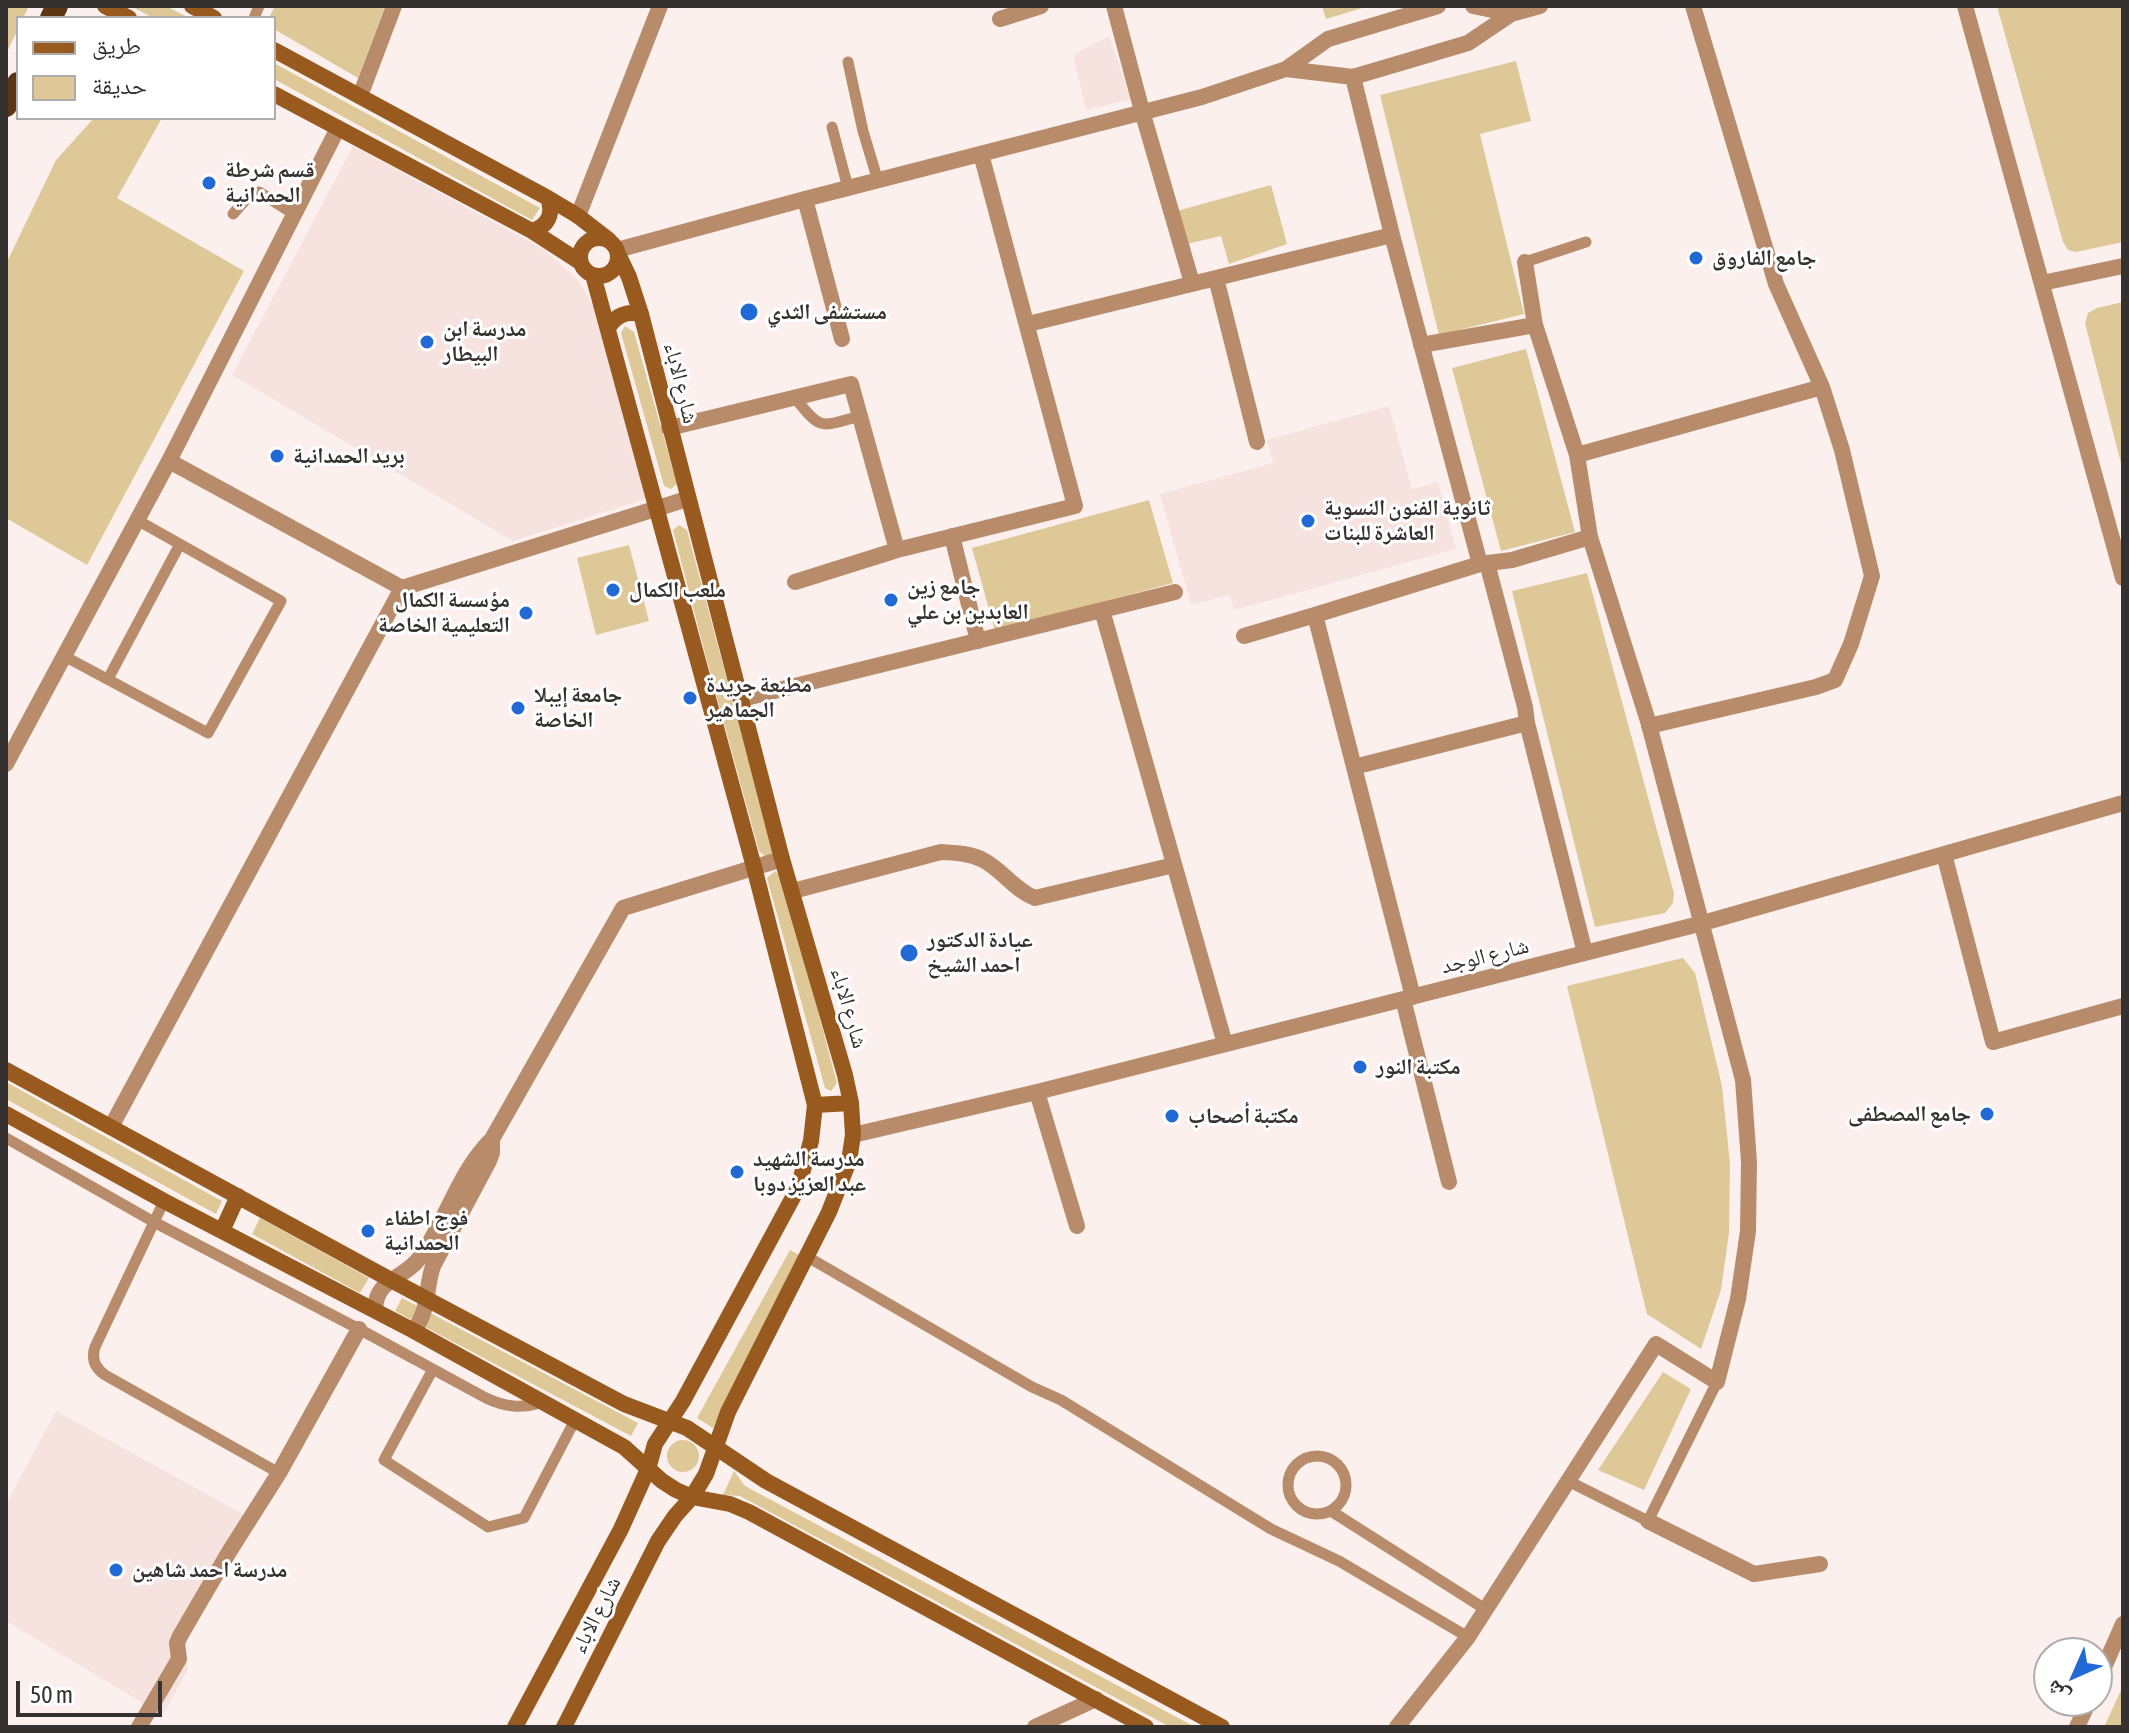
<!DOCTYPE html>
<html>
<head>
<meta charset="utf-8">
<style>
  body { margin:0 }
  #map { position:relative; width:2129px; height:1733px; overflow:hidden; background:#fbf0ee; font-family:"Asap Condensed","Noto Naskh Arabic",sans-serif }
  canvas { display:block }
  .frame { position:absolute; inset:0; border:8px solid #353130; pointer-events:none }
  .legend { position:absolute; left:16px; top:16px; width:260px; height:104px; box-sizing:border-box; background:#fff; border:2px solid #aeadac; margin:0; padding:10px 14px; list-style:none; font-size:24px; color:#353130 }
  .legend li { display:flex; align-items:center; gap:16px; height:40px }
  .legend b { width:40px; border:2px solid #aeadac }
  .north { position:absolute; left:2033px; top:1637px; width:80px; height:80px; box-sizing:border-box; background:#fff; border:2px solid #aeadac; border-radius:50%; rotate:225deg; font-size:22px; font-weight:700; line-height:32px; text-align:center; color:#353130 }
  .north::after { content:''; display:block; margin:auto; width:28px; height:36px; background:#2169d5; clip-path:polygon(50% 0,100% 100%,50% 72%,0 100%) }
  .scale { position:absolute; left:16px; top:1681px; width:146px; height:36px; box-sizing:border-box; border:4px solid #353130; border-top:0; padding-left:10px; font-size:24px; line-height:28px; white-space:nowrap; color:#353130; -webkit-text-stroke:6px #fff; paint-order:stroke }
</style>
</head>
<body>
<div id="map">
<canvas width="2129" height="1733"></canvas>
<div class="frame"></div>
<ul class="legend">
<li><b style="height:10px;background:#985a1f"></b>طريق</li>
<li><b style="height:22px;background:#dec897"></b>حديقة</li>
</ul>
<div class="north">ش</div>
<div class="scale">50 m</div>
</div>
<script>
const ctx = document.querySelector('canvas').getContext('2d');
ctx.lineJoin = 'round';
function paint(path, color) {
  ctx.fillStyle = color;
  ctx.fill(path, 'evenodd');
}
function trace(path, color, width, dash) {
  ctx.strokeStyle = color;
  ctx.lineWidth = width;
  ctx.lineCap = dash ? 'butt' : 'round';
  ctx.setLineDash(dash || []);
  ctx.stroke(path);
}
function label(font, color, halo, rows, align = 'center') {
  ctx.font = font + ' "Asap Condensed","Noto Naskh Arabic",sans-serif';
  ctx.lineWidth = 6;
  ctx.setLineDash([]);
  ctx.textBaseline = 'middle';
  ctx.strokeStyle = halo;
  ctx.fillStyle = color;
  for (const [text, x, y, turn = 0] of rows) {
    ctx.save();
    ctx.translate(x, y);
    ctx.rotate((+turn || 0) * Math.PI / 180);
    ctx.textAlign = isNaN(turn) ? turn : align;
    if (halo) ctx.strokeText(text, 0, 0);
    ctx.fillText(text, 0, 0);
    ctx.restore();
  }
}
paint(new Path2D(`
  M1109,36L1131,99L1086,110L1073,55Z
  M353,146L545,250L579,281L595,309L649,498L513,541L232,375Z
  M1389,406L1412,489L1438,482L1456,549L1234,610L1229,595L1191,605L1160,494L1273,463L1267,440Z
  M56,1411L254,1520L183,1649L188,1669L163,1715L6,1621V1504Z`), '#f6e3df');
paint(new Path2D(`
  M7,6H29L23,18H18V29L6,54Z
  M131,6H166L189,18H153Z
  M275,6H385L358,78L274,29V18H269Z
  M1322,6H1369L1326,19Z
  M1997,6H2123V242L2076,252L2068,250L2063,242Z
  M1516,61L1531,121L1480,134L1524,314L1439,335L1380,95Z
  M274,63L540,208L532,220L274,79Z
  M94,118H162L117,198L244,271L87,565L6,518V264L56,160Z
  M1271,185L1287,244L1229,264L1221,236L1182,245L1173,212Z
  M2123,302V471L2085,323L2088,313L2097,308Z
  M625,326L634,332L677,484L671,489L664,486L621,333Z
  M1526,349L1575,532L1501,551L1452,368Z
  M1149,500L1173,583L995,631L972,548Z
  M679,525L687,530L773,852L767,858L759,851L707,661L673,530Z
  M629,545L649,621L596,635L577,558Z
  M1587,573L1674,893L1673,903L1665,913L1595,927L1512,591Z
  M775,871L782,878L837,1083L831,1091L825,1088L767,878Z
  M1683,958L1695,973L1722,1086L1730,1164L1729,1233L1721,1290L1701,1349L1647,1314L1567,986Z
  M6,1082L222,1201L216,1214L6,1099Z
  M260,1218L369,1278L360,1293L252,1234Z
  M790,1250L801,1256L713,1428L697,1418Z
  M402,1298L638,1423L631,1436L395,1311Z
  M1663,1372L1691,1389L1644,1490L1598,1470Z
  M667 1456a16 16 0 1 1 32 0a16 16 0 1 1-32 0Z
  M734,1471L745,1486L1195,1727H1170L740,1496L723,1495Z
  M2123,1686V1727H2104Z`), '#dec897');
trace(new Path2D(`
  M254,18L259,6
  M848,62L863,131L878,181
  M832,127L848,188
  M233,214L248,197L259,192L294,214
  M1525,262L1586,242
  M795,398C822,431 819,427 860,416
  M64,656L208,733L281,601L137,520
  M108,679L180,544
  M6,1138L154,1222L359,1329L486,1398C505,1407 522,1409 542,1402
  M164,1201L95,1347C91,1359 95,1368 105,1375L279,1473
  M806,1256L1032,1387L1061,1400L1271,1529L1339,1561L1468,1637
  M433,1369L384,1460L488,1527L524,1518L575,1420
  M1288 1485a29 29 0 1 1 58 0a29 29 0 1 1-58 0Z
  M1568,1481L1648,1521L1717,1382
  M1331,1511L1485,1609`), '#b88c6a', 11);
trace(new Path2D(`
  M1114,6L1142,111L1192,283
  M1473,6L1511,14
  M1000,19L1041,6
  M1286,69L1353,77L1468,43L1511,14L1540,6
  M1353,77L1392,235L1480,564L1512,560L1590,537
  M805,199L842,339
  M578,216L660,6
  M617,250L805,199L1202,97L1286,69L1328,39L1438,6
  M1216,278L1257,442
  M1028,324L1392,235
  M1421,345L1535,325
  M669,428L851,384L897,550
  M1577,455L1822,387
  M169,461L402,588
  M952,536L978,641
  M1487,563L1525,707L1527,723L1585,953
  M795,582L897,550L1075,506L981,154
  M1102,610L1225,1044
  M1244,636L1315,615
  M742,699L1175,592
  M1649,726L1816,687L1835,680L1851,644L1872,576L1842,450L1822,387L1776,284L1693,6
  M6,764L169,461L338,128
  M1354,767L1527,723
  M1944,854L1993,1042L2123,1006
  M793,891L941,852C955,853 969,853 981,859C1001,868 1014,890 1035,898L1174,865
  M1413,997L1315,615L1480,564
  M1403,999L1449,1182
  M1037,1092L1077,1226
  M111,1127L402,588L687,499
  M853,1135L1037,1092L1703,923L2123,803
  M375,1310C376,1277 405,1280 421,1256C447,1219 459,1171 492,1139L623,908L782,859
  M414,1331C430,1308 425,1290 433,1266L489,1161L492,1153V1139
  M1648,1521L1754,1574L1820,1564
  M139,1727L179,1659L177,1643L180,1636L229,1552L279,1473L359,1329
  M1035,1727L1096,1699
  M1397,1727L1468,1637L1656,1344L1717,1382L1738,1299L1748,1231L1749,1162L1743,1080L1648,721L1590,537L1577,455L1535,325L1525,262`), '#b88c6a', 16);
trace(new Path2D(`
  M1965,6L2123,578
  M360,96L394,6
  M2042,283L2123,266
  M2097,1683L2123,1624
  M2077,1727L2089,1701`), '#b88c6a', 16);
trace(new Path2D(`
  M105,6L129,18
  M192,6L214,18
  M274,50L548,198L578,216L609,240
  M274,94L532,231L580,262
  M532,231C548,226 554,214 548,198
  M580 257a19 19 0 1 1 38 0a19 19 0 1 1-38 0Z
  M608,328C616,315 626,311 641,314
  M6,1070L391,1280L624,1404L687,1428L766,1481L1222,1727
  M815,1105L851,1103
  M6,1114L164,1201L414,1331L624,1447L662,1481L676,1490L692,1497L730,1504L749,1512L1146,1727
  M222,1231L238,1196
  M515,1727L621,1529L648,1469L655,1444L683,1401L798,1188L811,1141L815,1105L754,867L593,275
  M564,1727L658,1541L675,1516L692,1497L706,1474L728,1412L829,1212L849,1161L853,1135L851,1103L845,1075L782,859L641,314L629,277L619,256`), '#985a1f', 16);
trace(new Path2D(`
  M51,18L57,6
  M6,106L18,83`), '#5c3613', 22);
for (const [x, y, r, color] of [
  [209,183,8,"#2169d5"],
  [1696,258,8,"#2169d5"],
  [749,312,10,"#2169d5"],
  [427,342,8,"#2169d5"],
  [277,456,8,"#2169d5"],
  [1308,521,8,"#2169d5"],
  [613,590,8,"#2169d5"],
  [891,600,8,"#2169d5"],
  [526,613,8,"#2169d5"],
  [690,698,8,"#2169d5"],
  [518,708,8,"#2169d5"],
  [909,953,10,"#2169d5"],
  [1360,1067,8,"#2169d5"],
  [1987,1114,8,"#2169d5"],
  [1172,1116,8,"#2169d5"],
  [737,1172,8,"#2169d5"],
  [368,1231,8,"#2169d5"],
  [116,1570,8,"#2169d5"]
]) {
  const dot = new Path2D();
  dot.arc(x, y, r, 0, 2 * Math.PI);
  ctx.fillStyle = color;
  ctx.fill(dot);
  trace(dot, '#fff', 3);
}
label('bold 22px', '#353130', '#fff', [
  ["قسم شرطة",225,170],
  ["الحمدانية",225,195],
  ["جامع الفاروق",1712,258],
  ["مستشفى الثدي",767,312],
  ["مدرسة ابن",443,329],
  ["البيطار",443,354],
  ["بريد الحمدانية",293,456],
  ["ثانوية الفنون النسوية",1324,508],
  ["العاشرة للبنات",1324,533],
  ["جامع زين",907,587],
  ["العابدين بن علي",907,612],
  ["ملعب الكمال",629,590],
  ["مؤسسة الكمال",510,600,"right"],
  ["التعليمية الخاصة",510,625,"right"],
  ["مطبعة جريدة",706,685],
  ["الجماهير",706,710],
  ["جامعة إيبلا",534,695],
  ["الخاصة",534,720],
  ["عيادة الدكتور",927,940],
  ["احمد الشيخ",927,965],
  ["مكتبة النور",1376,1067],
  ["جامع المصطفى",1971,1114,"right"],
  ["مكتبة أصحاب",1188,1116],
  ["مدرسة الشهيد",753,1159],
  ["عبد العزيز دوبا",753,1184],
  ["فوج اطفاء",384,1218],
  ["الحمدانية",384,1243],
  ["مدرسة احمد شاهين",132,1570]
], 'left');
label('22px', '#353130', '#fff', [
  ["شارع الاباء",681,383,76],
  ["شارع الوجد",1485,956,-14],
  ["شارع الاباء",849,1008,74],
  ["شارع الاباء",596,1615,-63]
]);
</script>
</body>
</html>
